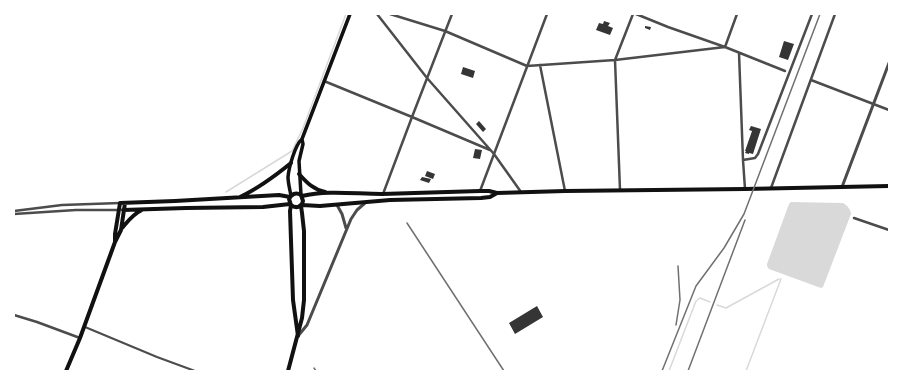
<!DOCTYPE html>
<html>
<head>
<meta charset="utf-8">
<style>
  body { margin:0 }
  #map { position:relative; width:903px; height:385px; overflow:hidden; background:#fff; font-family:Poppins,sans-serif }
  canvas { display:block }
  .frame { position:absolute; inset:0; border:15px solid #fff; pointer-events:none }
</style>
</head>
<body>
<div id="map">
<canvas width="903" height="385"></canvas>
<div class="frame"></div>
</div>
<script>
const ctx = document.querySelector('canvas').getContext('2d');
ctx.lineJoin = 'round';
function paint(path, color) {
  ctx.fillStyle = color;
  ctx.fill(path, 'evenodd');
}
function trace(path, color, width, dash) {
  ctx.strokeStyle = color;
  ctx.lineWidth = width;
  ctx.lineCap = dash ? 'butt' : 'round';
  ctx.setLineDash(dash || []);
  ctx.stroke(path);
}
paint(new Path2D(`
  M791,202L843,203C847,205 851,210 851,214L823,287L821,288L769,269L767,266V264L789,204Z`), '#d9d9d9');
trace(new Path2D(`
  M226,192L292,151L303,128L346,14
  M717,305L726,308L779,279
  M669,371L696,301L700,298L710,302
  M746,371L781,279`), '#d9d9d9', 1.5);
paint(new Path2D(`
  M604,21L610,23L608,26L613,28L610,35L596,30L599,23L603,24Z
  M645,26L651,27L650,30L645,28Z
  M784,41L794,44L788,60L779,57Z
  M463,67L475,71L473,78L461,74Z
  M479,121L486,129L483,132L476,124Z
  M751,126L761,129L753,154L749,153V154L745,153L746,151H745L752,131L749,130Z
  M475,149L482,150L480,159L473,158Z
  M427,171L435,174L433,179L425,176Z
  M422,177L431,179L429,183L420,180Z
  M537,306L543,317L515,334L509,323Z`), '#353535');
trace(new Path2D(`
  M85,327L157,357L195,371`), '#4c4c4c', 2);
trace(new Path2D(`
  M377,14L427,78L494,154L521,192
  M390,14L445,31L527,66L615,60L725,47L785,71
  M636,14L668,27L725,47L737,14
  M739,53L743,160L745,189
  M540,65L565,191
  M811,80L889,110
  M324,81L412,117L490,150
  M743,160L755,158L758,154L812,14
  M771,188L835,14
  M620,190L615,60L633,14
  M480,191L547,14
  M383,194L412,117L452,14
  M14,211L62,205L120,203
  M14,214L76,210H119
  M854,218L889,230
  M14,315L37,322L80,338`), '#4c4c4c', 2.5);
trace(new Path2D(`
  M842,187L889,63
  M337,205L342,214L346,228
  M298,336L307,325L351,219L357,210L365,203`), '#4c4c4c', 3);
trace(new Path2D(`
  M301,195L299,161L303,144L302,139L350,14
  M291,196C290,190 288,183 288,177C289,167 295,145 302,139`), '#111', 3.5);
trace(new Path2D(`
  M299,174C307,183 313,189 325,192
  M302,196C328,190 355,194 382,194C415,193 447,192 480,191H489L497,193L565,191L745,189L889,186
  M240,197C259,188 275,176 291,163
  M291,205C296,209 302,207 303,201L301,195C296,192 291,194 289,199L291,205L290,211L293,300L298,336
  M302,205L320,206L390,200L481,198L490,197L497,193
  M123,210L186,208L263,207L290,204
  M122,228C128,221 133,214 142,210
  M115,242V234L120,203L175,201L279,195L290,197
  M66,371L80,338L115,242L121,230L125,203
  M288,371L302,318L304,300V231L302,213L301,206`), '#111', 4);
trace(new Path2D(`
  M407,223L504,371
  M676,325L680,300L678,266
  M314,368L316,371
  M662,371L696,286L724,248L744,214L820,14
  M688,371L745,220`), '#707070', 1.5);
</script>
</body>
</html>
